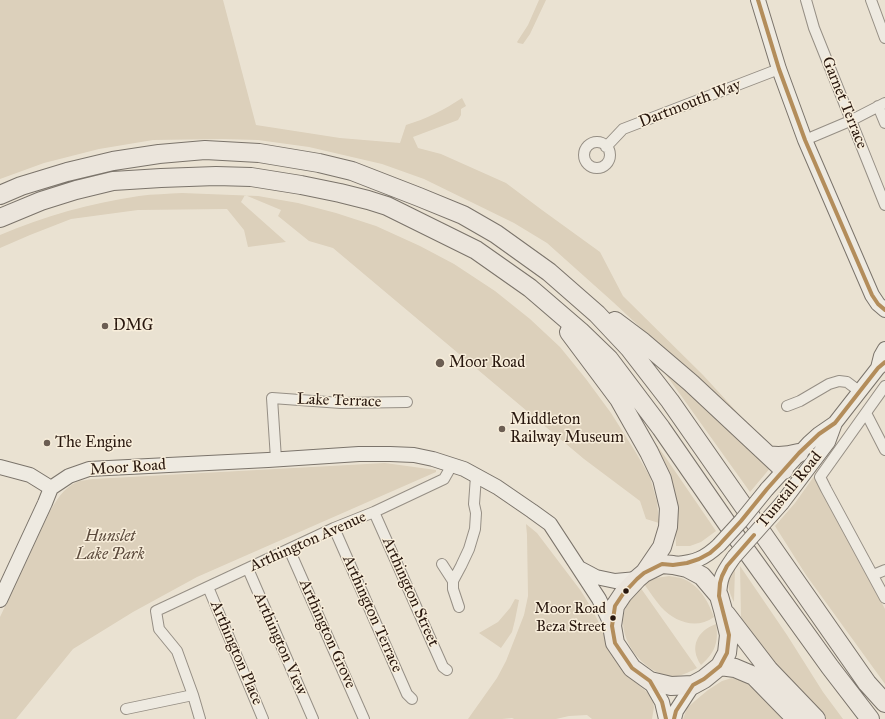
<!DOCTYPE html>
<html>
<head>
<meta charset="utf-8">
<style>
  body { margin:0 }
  canvas { display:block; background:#eae2d2 }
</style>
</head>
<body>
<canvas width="885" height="719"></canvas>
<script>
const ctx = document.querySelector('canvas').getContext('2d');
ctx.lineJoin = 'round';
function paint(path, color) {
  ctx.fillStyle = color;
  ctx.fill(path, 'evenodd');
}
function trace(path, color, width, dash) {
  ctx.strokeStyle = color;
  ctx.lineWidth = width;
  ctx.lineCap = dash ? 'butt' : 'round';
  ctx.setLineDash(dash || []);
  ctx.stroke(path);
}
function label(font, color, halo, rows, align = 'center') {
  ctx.font = font + ' "IM FELL Great Primer",serif';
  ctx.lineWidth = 3;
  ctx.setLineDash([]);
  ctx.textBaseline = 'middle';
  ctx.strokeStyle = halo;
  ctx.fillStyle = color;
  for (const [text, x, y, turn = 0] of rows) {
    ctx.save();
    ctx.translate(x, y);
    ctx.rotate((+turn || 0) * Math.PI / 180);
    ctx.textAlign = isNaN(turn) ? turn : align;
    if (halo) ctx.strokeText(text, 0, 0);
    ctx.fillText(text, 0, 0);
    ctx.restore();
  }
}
paint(new Path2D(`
  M0,0H223L256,125L340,138L400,143L406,125C426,119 444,110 462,98L466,106L461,109V115L458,120L413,137L418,148L441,154L506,183L542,210L600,252L623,296L703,375L769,447L613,302L547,243L514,223L424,179L382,164L309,147L258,140L222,139L153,140L99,149L44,163L0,179Z
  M539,0H546L530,34L523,44L518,43L517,42L528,25Z
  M182,193L258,196L298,203L336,213L376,226L420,246L454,264L495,291L530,319L560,347L586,379L611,413L635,451L650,477L657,502L659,523L646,519L640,501L584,459L333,248L309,241L278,216L281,210L245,195L241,202L286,242L248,247L244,230L227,209L138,210L71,219L30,235L0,248V235C44,216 91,203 139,196C153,194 168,194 182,193Z
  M657,362L771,467L750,492Z
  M617,390L666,458L716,531L701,542L690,546H676L675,521Z
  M385,463L436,470V472L197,577L133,612L73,649L16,719H0V617L49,513C56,501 63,488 77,482C82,480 88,480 93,479Z
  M815,475L885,609V684L806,575L775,526L795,503Z
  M526,524L537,533L581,591L592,609L602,629L610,652L621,669L636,683L646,691L652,698L654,707L652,719H592L587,715L569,716L556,719H514L512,718L502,719H468L497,678L506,661L524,615L528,596L527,535Z
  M740,566L787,635L823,692L843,719H825L762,652L741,617Z
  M735,568L734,602C727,588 726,581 735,568Z
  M669,576C673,577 677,577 681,578C699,584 708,601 714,617C696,630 675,622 661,607C655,600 650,592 644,584L656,578Z
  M640,587L697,668C691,671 684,675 677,676C646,678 615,639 625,610C627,601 634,594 640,587Z
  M515,599L519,600L515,620L512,632L501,648L479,633L498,622L510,608Z
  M716,624C719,642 715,653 701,665C689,647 697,631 716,624Z
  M732,678L746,681L762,692L788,719H683L687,708L696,700L708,690L722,681Z`), '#dcd0bb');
const street = new Path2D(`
  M806,0L814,28L885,205
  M871,0L885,38
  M878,106L885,123
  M805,140L850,121L885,103
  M584 155a13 13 0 1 1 26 0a13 13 0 1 1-26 0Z
  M606,147L623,129L779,69
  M885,386L820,477L826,489L885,598
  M787,406L800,401L829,384L839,381L847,382L859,391
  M866,413L885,450
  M276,459L272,398L341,403L407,402
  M374,512L443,667L447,670
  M334,528L407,694L412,699
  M289,549L364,719
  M442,564L453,581
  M248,569L313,719
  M873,575L885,570
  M208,587L263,719
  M459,607L453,589V581L461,566L469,549L475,529L476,513L474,504L476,476
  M126,709L193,695
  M200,719L193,695L177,651L159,629L156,611L289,549L334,528L374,512L444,479L452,465`);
const secondary = new Path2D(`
  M758,0L779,69L805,140L872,295L878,304L885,310
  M878,368L881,356L885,349
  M0,467L30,475L51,488
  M767,489L809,443L819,434L835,423L878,368L885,362
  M782,503L828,442L835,423
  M676,564C695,562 704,559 719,545
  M579,568L596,577L615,581L637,579
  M719,596C720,576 723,573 734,557
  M0,600L45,503L51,488L69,476L89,469L268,460L359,454H390L414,455L433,459L464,469L497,487L532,511L550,524L599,599L612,626
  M650,681L662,702L666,719
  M674,719L676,711L693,685`);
const highway = new Path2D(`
  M0,195L21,186L67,172L113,161L159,154L205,150L259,153L319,163L352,171L419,197L463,215L496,234L549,272L597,314L629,348L670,401L867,683L885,703
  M0,218L41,201L76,190L113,181L161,178L216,176L251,177L301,185L340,193L368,200L387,206L476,250L530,288L580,331L609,359L661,428L735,535L830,667L870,719
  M615,321L643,342L691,383L784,470
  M569,332L619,399L649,452L662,479L669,508L668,527L662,547L645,572
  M768,455C779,457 788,456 799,453
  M662,564L673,565L687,568L702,576L719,596L723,610L729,635L727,653L720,666L704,679L693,685L671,686L650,681L632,668L615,643L612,626L615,606L623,594L637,579L644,573Z
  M726,614L769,670L816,719
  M720,666L735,668L754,676L796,719`);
trace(street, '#968f85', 12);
trace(secondary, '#7b746b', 16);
trace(highway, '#7b746b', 20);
trace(street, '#eeeae1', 10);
trace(secondary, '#eeeae1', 14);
trace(highway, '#ebe5dc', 18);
const secondaryBridge = new Path2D(`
  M719,545L741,521L767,489
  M734,557L782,503`);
trace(secondaryBridge, '#7b746b', 16, []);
trace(secondaryBridge, '#eeeae1', 14);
trace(new Path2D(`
  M758,0L779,69L805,140L872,295L878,304L885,310
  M666,719L662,702L650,681L632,668L615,643L612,626L615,606L623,594L637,579L644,573L662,564L673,565L687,563L699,559L710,553L719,545L741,521L767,489L799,453L819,434L835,423L878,368L885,362
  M674,719L676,711L693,685L704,679L720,666L727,653L729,635L719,596L720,583L722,576L727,566L754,535`), '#b38d5b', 4);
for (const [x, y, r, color] of [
  [105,326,4,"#6c5e53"],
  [440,363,5,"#6c5e53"],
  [502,429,4,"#6c5e53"],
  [47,443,4,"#6c5e53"],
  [626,591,3.5,"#28170e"],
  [613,618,3.5,"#28170e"]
]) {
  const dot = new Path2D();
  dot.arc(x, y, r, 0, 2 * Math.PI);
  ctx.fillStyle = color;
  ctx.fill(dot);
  trace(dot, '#f8eedb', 1.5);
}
label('15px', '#28170e', '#f8eedb', [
  ["Moor Road",606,609],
  ["Beza Street",606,627]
], 'right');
label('16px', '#28170e', '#f8eedb', [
  ["Garnet Terrace",844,103,68],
  ["Dartmouth Way",690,104,-21],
  ["Lake Terrace",339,401,2],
  ["Moor Road",128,468,-4],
  ["Tunstall Road",790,490,-51],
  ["Arthington Avenue",308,542,-24],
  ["Arthington Street",410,592,66],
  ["Arthington Terrace",372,614,66],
  ["Arthington Grove",327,634,66],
  ["Arthington View",280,644,66],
  ["Arthington Place",236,653,67]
]);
label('16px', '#28170e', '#f8eedb', [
  ["DMG",113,326],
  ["Moor Road",449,363],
  ["Middleton",510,420],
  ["Railway Museum",510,438],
  ["The Engine",55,443]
], 'left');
label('italic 16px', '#5b4a3c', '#f8eedb', [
  ["Hunslet",110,537],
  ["Lake Park",110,555]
]);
</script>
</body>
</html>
